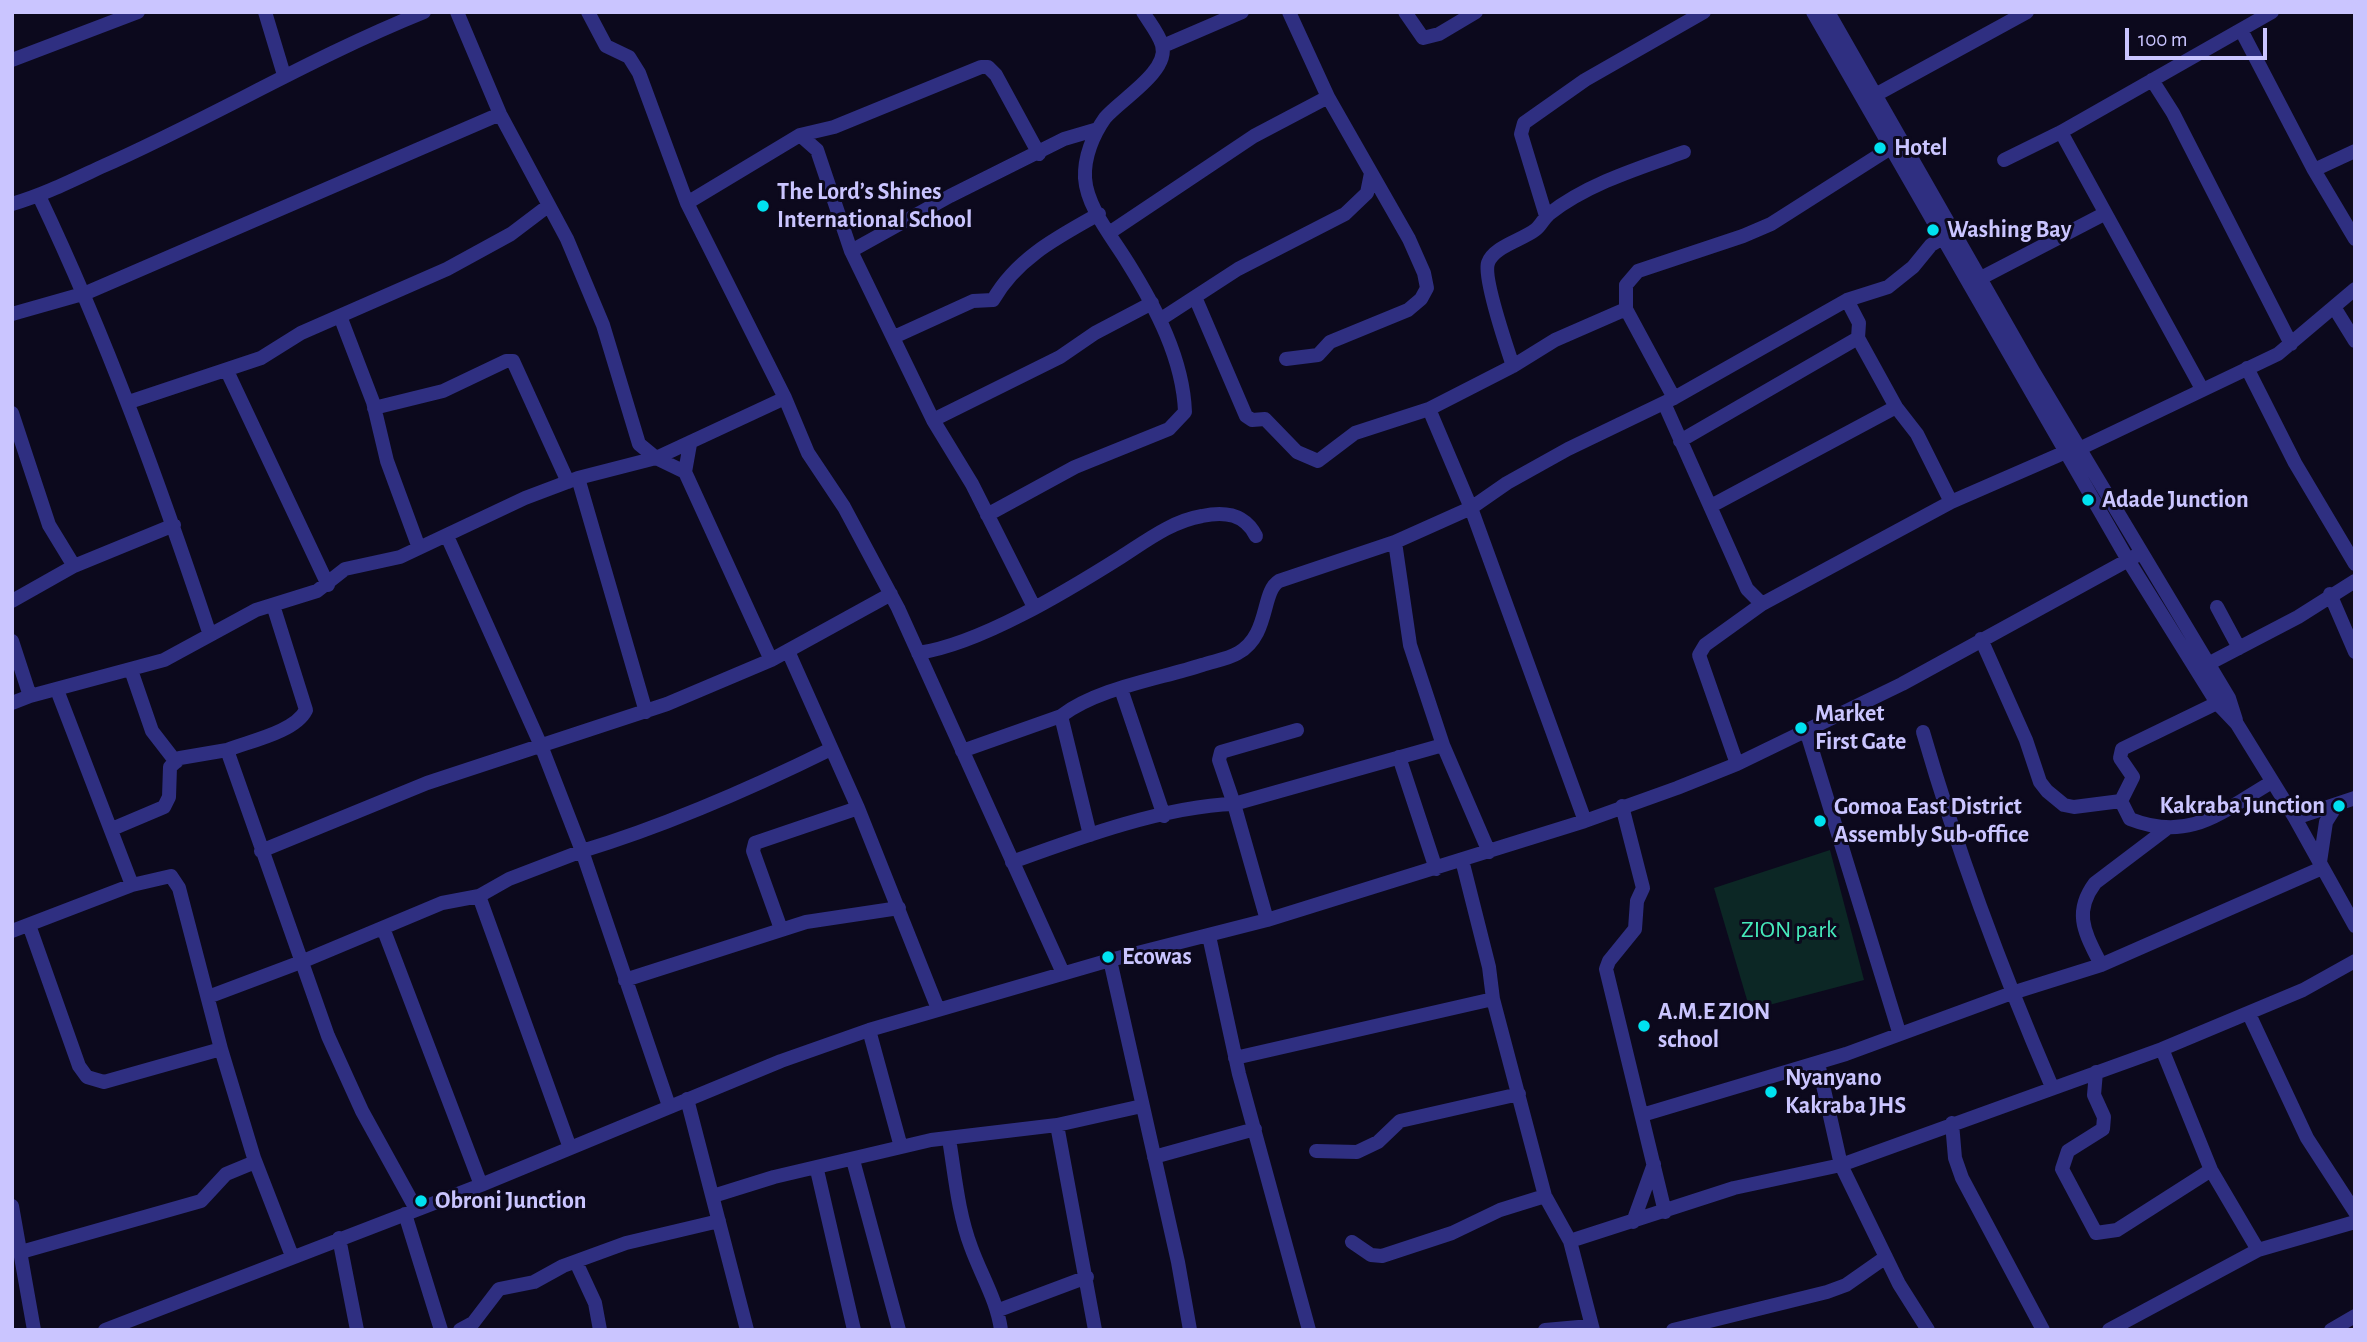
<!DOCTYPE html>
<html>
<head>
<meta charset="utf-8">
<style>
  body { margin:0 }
  #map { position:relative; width:2367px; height:1342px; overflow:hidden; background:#0c091d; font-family:"Alegreya Sans",sans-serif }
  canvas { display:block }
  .frame { position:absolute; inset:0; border:14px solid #cac5ff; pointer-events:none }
  .scale { position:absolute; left:2125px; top:28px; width:142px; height:32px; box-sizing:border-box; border:4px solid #cac5ff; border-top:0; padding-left:9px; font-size:21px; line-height:24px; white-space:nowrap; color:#cac5ff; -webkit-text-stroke:5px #0c091d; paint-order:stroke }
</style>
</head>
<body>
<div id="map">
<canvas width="2367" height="1342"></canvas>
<div class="frame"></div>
<div class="scale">100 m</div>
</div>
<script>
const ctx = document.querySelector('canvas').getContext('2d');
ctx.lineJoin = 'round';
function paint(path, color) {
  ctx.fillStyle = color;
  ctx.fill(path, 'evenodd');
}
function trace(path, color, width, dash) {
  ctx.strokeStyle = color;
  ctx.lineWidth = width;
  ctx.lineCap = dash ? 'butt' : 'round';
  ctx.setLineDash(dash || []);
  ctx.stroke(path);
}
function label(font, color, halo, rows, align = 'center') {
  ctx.font = font + ' "Alegreya Sans",sans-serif';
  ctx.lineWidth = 6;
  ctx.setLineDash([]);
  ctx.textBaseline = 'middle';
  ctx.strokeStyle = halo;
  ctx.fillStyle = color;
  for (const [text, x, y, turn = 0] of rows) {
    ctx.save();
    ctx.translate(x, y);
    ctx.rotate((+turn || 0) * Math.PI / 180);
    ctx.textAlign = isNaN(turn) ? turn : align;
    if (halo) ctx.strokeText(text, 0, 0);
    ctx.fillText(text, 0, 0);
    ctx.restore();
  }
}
paint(new Path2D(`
  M1830,850L1864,980L1750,1010L1714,888Z`), '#0c2725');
trace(new Path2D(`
  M265,12L284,75
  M457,12L500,114L567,239L603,325L639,444L656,458L685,472
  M588,12L606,46L629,57L639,73L687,203L785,398L808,453L844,507L898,608L1063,973
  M1405,12L1423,38L1439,34L1476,12
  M1813,12L2128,560L2217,703L2237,724L2295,818L2355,926
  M1828,12L2033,371L2229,698L2236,720
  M2241,30L2314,170L2355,239
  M1163,46L1242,12
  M12,60L138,12
  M2152,80L2173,113L2291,344
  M1868,99L2027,12
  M2061,132L2202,389
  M800,135L817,150L851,251L933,420L972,484L1034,607
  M2004,160L2061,132L2272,12
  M2314,170L2355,151
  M39,196C107,339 160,485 210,635
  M687,203L800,135L834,127L981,67H988L996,75L1039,154
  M12,204C43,195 71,181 101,167C210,119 312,57 424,12
  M1546,216L1521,134L1524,123L1585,80L1704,12
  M1109,233L1254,136L1328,97
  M851,251L950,196L1064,139L1098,129
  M1981,278L2104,214
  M1195,297L1246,416L1252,420L1265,419L1297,452L1318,461L1355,433L1429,409L1513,366L1555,340L1626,309V285L1638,271L1743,236L1771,224L1892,147
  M1847,300L1859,323L1858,338L1896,407L1917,434L1951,502
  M2334,307L2355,341
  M1626,309L1674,398
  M12,314L86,293L500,114
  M340,316L373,402L387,461L419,548
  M1161,319L1238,269L1345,214L1367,193L1371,173
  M894,337L973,301L993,300C1017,258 1058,237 1099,214
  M1286,359L1318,355L1330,342L1408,310L1421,299L1427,288L1424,273L1409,239L1328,97L1289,12
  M1513,366C1507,348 1483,278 1488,263C1493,247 1522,240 1535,230C1541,226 1543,219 1549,214C1587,184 1639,168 1684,152
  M2247,368L2295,463L2355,564
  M227,371L328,585
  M129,402L261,358L301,333L447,269L511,234L548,206
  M1664,403L1747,589L1762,604L1951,502L2068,451
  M374,408L443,391L506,361H513L568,482
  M1429,409L1471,508L1585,821
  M12,413L49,525L74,566L12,601
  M933,420L1060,357L1095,333L1152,303
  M1680,441L1858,338
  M690,444L685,472L771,660
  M2079,449L2278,354L2355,289
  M578,478L646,712
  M1711,506L1896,407
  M987,515L1075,467L1169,429L1185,412C1183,359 1156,308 1128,263C1113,238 1087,208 1085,178C1084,157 1093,135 1105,118C1120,100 1170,71 1162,45C1159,34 1149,22 1143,12
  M1395,542L1410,645L1443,745L1489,852
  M74,566L174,525
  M2330,594L2355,652
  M273,605L306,710C295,732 250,741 227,750L328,1036L362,1111L416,1209
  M2217,607L2239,648
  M1981,639L2026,740L2040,782L2047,791L2064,805L2074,807L2121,801
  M12,641L30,696L164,660L256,610L317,591L345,569L400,557L525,498L578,478L656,458L785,398
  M788,651L858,808L938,1009
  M918,653C980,644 1067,591 1121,557C1146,541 1172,521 1202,516C1225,511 1245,514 1256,536
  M2208,664L2298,617L2355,581
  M131,670L152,731L176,762
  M1121,689L1164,816
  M57,690L132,885
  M12,703L30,696
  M2217,703L2122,749L2120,758L2133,777L2121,801L2130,819C2191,843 2222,811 2272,782
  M1061,716L1090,835
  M1297,730L1221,752L1219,760L1234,804L1443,745
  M1806,730L1899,1032
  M1923,732C1958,853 2002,971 2052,1087
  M962,751L1061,716C1098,688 1159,679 1202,665C1214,661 1228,659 1238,653C1270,635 1261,592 1279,581L1395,542L1471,508L1507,483L1568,449L1674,398L1847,300L1888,287L1913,267L1931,245L1944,237
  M1399,757L1436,869
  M1737,764L1699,655L1705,645L1762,604
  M1622,806L1643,888L1637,901L1635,929L1609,961L1606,969L1665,1212
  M2295,818L2355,798
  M112,829L164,807L169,797L170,767L180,758L227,750
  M261,851L427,783L667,704L771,660L891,594
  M1462,860L1489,967L1493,999L1545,1196L1570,1241L1593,1330
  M1012,862C1078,838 1165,806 1234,804L1267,920
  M2320,862L2326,822L2336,806
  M479,896L570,1148
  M29,925L79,1066L87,1077L104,1082L221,1049
  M383,928L481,1185
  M781,929L753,851L755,843L858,808
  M12,931L132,885L171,876L179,888L221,1049L254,1158L292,1256
  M1209,936L1239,1074L1309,1330
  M1110,960L1178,1262L1190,1330
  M2101,965C2086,934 2072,914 2095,883L2165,830
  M625,980L806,922L899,908
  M208,997L301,962L442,903L479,896L509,879L582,851L542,748L447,536
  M2249,1014L2307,1138L2355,1212
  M869,1030L901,1147
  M2162,1049L2211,1170L2258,1250
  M1235,1058L1493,999
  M1818,1063L1841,1165L1899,1284L1928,1330
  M2096,1072L2094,1095L2104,1117L2103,1129L2068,1151L2062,1169L2096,1233L2117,1230L2211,1170
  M687,1099L747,1330
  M669,1106L582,851C668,825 750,789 831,749
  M1642,1115L1846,1054L2012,993L2101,965L2322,868
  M1952,1123L1955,1158L1962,1178L2043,1330
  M1057,1125L1095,1330
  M949,1139C955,1175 958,1213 971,1247C981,1275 997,1300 1001,1330
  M1316,1151L1357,1152L1378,1142L1400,1121L1519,1094
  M1154,1157L1255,1129
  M853,1160L899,1330
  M817,1170L854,1330
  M713,1196L774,1177L931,1140L1057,1125L1142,1106
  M12,1206L34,1330
  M405,1214L441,1330
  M1633,1222L1654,1164
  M339,1238L357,1330
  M1570,1241L1734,1188L1841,1165L2162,1049L2303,990L2355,961
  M1352,1242L1371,1255L1382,1256L1452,1233L1500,1210L1545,1196
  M21,1252L201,1201L226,1174L255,1162
  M576,1262L595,1303L600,1330
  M999,1310L1087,1277
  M105,1330L481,1185L781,1061L869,1030L1110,960L1267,920L1585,821L1677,788L1737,764L1902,684L2141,553
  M460,1330L473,1323L499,1289L534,1282L563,1266L626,1243L719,1221
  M1545,1330L1590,1326
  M1673,1330L1827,1292L1846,1285L1886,1257
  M2109,1330L2258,1250L2355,1222
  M2331,1330L2355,1316`), '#2f2f81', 14);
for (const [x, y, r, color] of [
  [1880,148,7,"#00e2f0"],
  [763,206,7,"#00e2f0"],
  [1933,230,7,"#00e2f0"],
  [2088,500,7,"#00e2f0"],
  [1801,728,7,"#00e2f0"],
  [2339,806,7,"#00e2f0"],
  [1820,821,7,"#00e2f0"],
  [1108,957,7,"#00e2f0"],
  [1644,1026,7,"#00e2f0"],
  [1771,1092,7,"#00e2f0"],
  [421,1201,7,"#00e2f0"]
]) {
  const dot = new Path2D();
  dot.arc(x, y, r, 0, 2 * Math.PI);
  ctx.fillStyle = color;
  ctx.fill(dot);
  trace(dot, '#0c091d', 2.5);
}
label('bold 24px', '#cac5ff', '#0c091d', [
  ["Hotel",1894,148],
  ["The Lord’s Shines",777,192],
  ["International School",777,220],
  ["Washing Bay",1947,230],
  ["Adade Junction",2102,500],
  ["Market",1815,714],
  ["First Gate",1815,742],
  ["Kakraba Junction",2325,806,"right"],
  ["Gomoa East District",1834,807],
  ["Assembly Sub-office",1834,835],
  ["Ecowas",1122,957],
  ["A.M.E ZION",1658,1012],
  ["school",1658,1040],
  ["Nyanyano",1785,1078],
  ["Kakraba JHS",1785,1106],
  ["Obroni Junction",435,1201]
], 'left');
label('24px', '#46eabb', '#0c091d', [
  ["ZION park",1789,930]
]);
</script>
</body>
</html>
